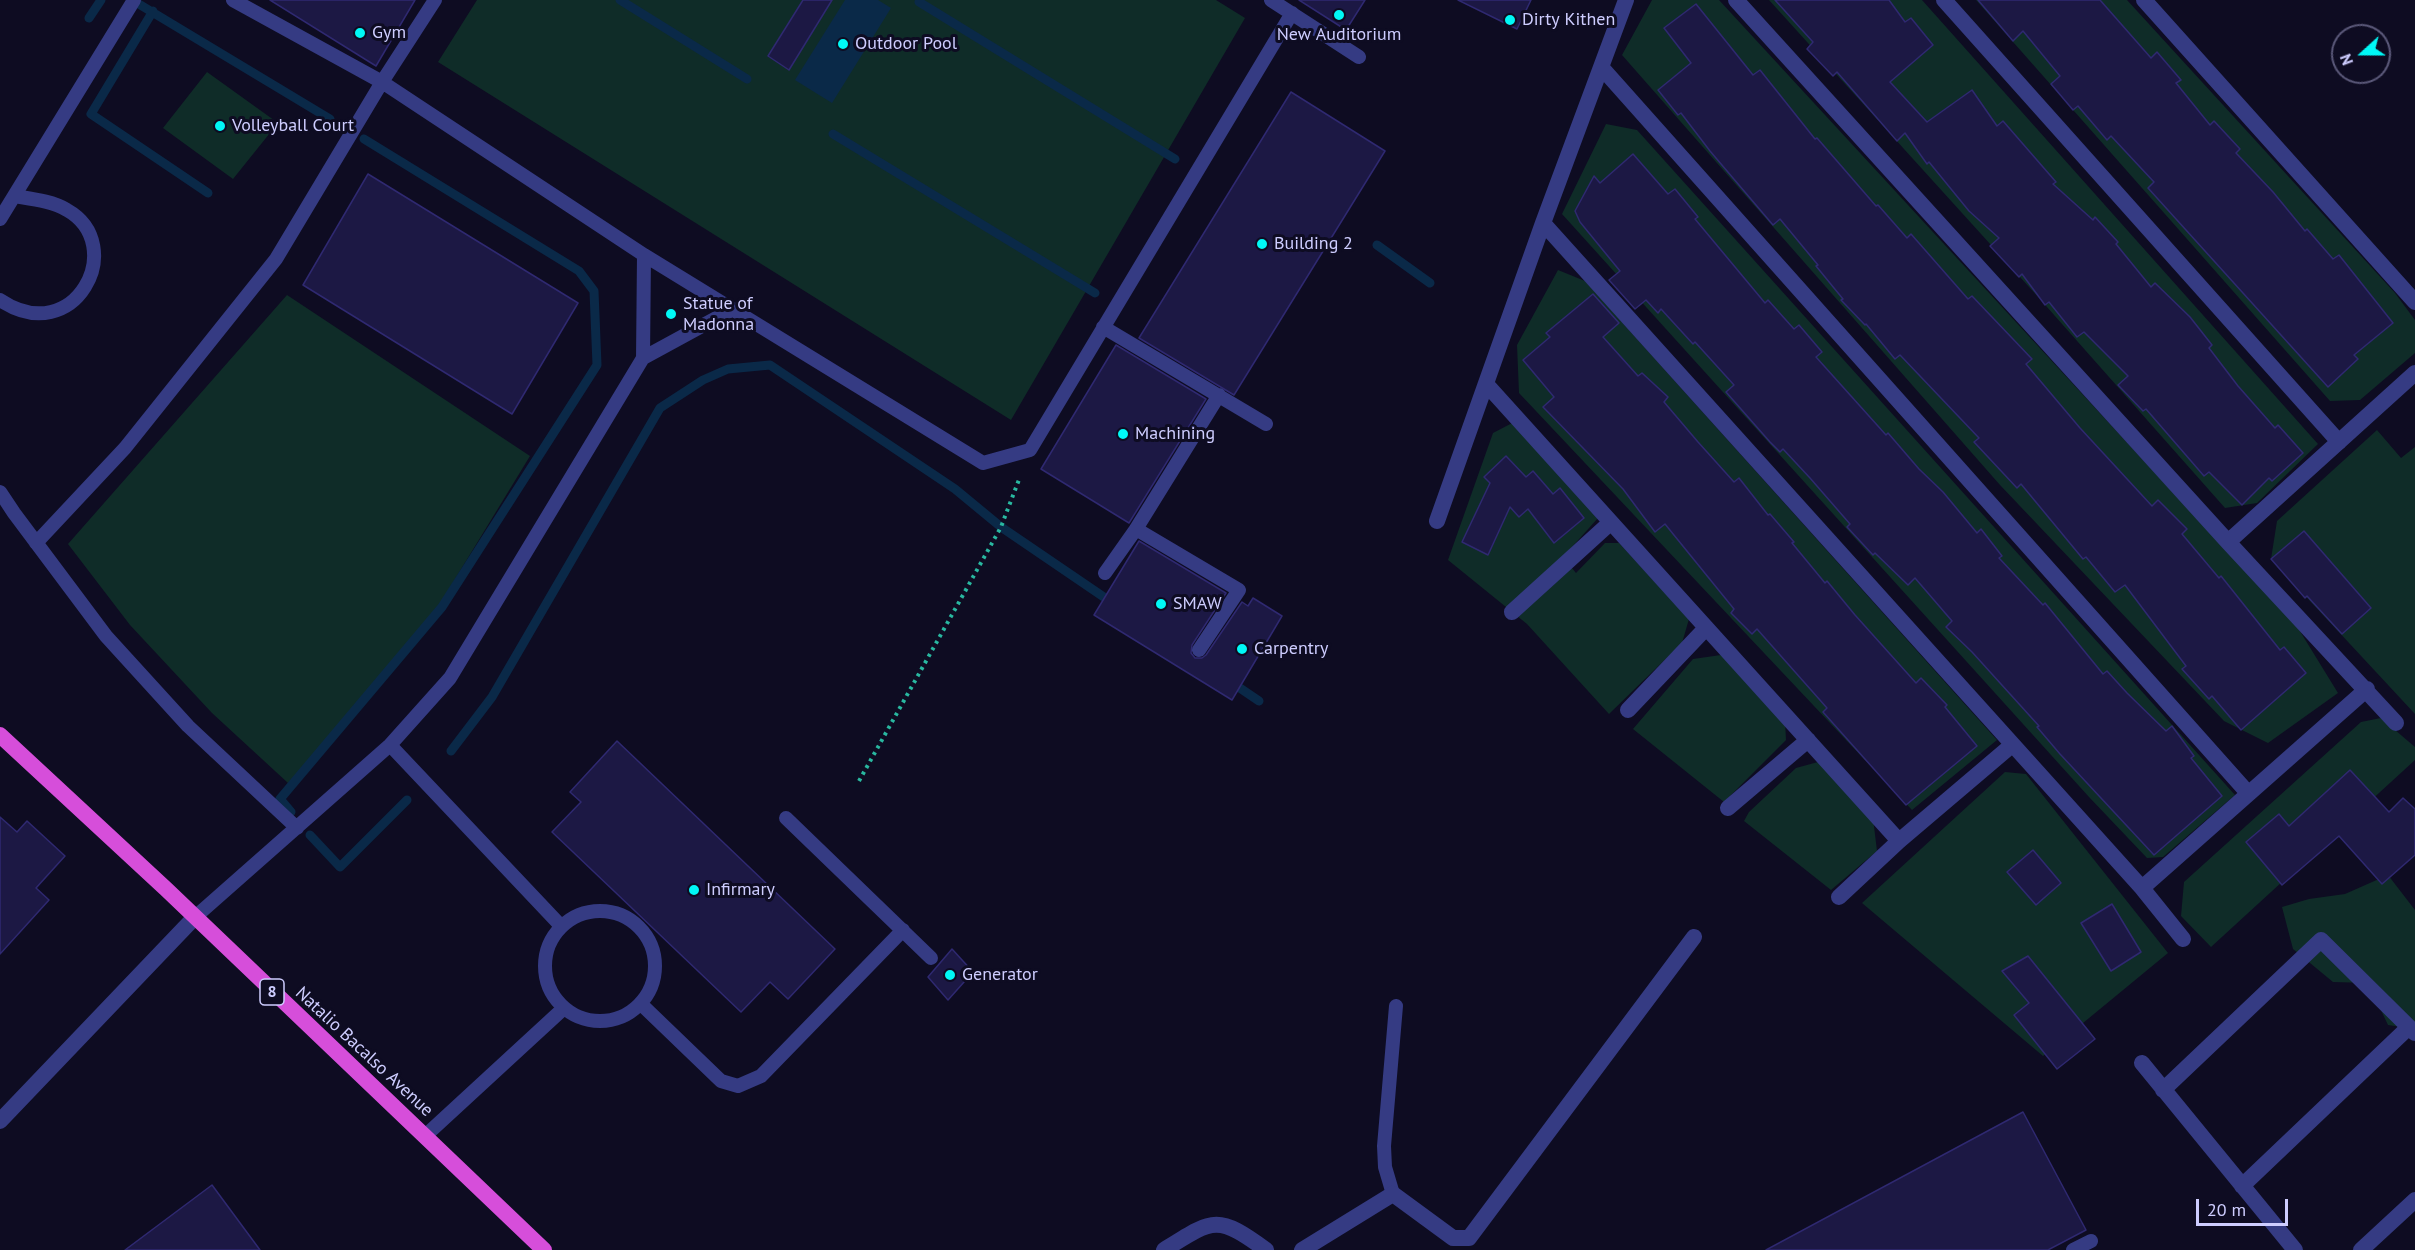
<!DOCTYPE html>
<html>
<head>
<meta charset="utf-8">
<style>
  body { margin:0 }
  #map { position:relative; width:2415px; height:1250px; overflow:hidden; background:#0e0c22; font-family:"PT Sans",sans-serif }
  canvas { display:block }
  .north { position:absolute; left:2331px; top:24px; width:60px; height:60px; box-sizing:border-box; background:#0e0c22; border:2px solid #5b597a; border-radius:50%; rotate:249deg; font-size:16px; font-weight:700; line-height:24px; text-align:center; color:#cecdff }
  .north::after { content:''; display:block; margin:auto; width:21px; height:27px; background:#00f8f6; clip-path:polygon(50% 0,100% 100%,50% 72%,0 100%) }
  .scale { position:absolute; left:2196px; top:1199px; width:92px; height:27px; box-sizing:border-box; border:3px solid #cecdff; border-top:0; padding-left:8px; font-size:18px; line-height:21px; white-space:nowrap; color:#cecdff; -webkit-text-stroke:4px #0e0c22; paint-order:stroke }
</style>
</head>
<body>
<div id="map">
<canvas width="2415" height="1250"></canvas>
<div class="north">N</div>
<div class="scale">20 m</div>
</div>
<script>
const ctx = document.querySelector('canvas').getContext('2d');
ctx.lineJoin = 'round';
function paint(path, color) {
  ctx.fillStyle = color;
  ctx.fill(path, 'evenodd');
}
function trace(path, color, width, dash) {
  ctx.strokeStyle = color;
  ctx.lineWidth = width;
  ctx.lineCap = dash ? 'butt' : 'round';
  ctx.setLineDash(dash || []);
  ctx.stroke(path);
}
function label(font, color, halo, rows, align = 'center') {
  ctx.font = font + ' "PT Sans",sans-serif';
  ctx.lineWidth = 6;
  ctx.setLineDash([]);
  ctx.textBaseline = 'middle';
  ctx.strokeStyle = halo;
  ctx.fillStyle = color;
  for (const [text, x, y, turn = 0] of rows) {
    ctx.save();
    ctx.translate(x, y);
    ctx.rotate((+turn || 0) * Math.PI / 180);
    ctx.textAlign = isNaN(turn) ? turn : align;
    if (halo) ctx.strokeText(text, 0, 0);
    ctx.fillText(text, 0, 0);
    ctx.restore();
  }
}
paint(new Path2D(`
  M477,0H1216L1245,18L1011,420L438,62Z
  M1652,0H1719L2298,628L2338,693L2268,743L2224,721L2000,485L1622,55Z
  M1769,0H1922L2318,444L2257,503L2225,508L2039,298Z
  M1976,0H2127L2395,293L2415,320V353L2360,400L2330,401Z
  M207,72L278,123L233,179L163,128Z
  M1606,124L1637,130L2235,795L2163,857L2147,858L2089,797L1562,214Z
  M1558,270L1585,281L1997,740L1912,810L1519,393L1517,345Z
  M287,295L530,456L427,625L373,695L288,783L212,713L130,625L68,544Z
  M1518,420L1598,518L1563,557L1576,573L1605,543H1619L1689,619L1682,643L1609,714L1527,624L1448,560L1493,433Z
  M2377,430L2401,458L2415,447V714L2271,559L2277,521Z
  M1721,655L1785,721L1786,740L1724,802L1633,729L1693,659Z
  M2381,718L2415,747V760L2211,947L2181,916L2184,882L2361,722Z
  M1818,762L1873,818L1877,851L1831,890L1744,821L1749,812L1796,768Z
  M2005,772L2026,774L2168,953L2043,1056L1862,903Z
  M2388,875L2415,910V1029L2388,1025L2368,983L2333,982L2293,949L2282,907L2309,899L2345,894Z`), '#0f2c28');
paint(new Path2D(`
  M845,0H878L891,8L832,103L795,80Z`), '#0a2948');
trace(new Path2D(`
  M132,0L330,119
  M620,0L747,79
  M919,2L1175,159
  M153,11L91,114L208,193
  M89,18L101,0
  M833,134L1095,293
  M1377,245L1430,283
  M1231,682L1259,701
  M451,751L492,697L660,408L703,380L728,369L770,365L955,489L1001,527L1114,604
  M291,812L280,799L442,607L597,365L594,291L579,271L364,139
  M310,835L340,867L407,800`), '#0a2948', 9);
const building = new Path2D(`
  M270,0H415L376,66Z
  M803,0H832L789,70L768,56Z
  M1299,0H1365L1346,30Z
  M1458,0H1531L1517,29Z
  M1775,0H1889L1905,22L1911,18L1933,45L1890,82L1927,122L1972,90L1997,126L2003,121L2056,182L2053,184L2093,220L2095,217L2118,242L2116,244L2151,287L2155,283L2190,317L2212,345L2209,348L2238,386L2275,428L2278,425L2303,453L2272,481L2269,478L2242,505L2209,472L2204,476L2146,409L2143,411L2118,385L2128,376L2084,332L2077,337L2049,302L2045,305L2022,274L2019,277L1990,246L1999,238L1969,211L1929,162L1927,164L1905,133L1897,141L1837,72L1833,76L1807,49L1813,42Z
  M1978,0H2100L2151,58L2157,52L2181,80L2176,83L2210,125L2214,121L2240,149L2236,153L2273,192L2305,231L2307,229L2333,259L2339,255L2393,323L2354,355L2358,359L2328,387L2148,188L2154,182L2111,136L2107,140L2078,106L2073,110L2051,84L2060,76L2023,31L2013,41Z
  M1696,4L1753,75L1760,70L1815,139L1817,138L1876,206L1878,205L1907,238L1911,234L1968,299L1972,296L2032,359L2026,364L2080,428L2152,506L2158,500L2187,529L2182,534L2219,578L2221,576L2280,650L2284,647L2306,673L2241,730L2212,696L2209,699L2182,669L2186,666L2125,585L2115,592L2086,557L2083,559L2021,484L2017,488L1974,442L1979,438L1900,355L1895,359L1866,324L1865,325L1841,300L1843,299L1816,266L1818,265L1780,219L1773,225L1710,151L1681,113L1678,115L1658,90L1691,63L1664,28Z
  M1291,92L1385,151L1234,395L1139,338Z
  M1633,154L1668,194L1675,189L1698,217L1695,219L1765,303L1768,300L1794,329L1799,325L1822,352L1816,357L1886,435L1888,433L1919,469L1943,492L1977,533L1981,529L2002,556L1999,558L2043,605L2045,603L2103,674L2107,671L2127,693L2166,731L2172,726L2194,756L2191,758L2222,796L2154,855L2060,754L2037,727L2039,726L1972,652L1946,627L1952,621L1915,578L1908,585L1875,553L1873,555L1847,527L1850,524L1810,478L1783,449L1780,452L1770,442L1726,392L1734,385L1695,342L1693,344L1661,309L1658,313L1646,300L1635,309L1609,280L1620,271L1580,222L1575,211L1594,176L1600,183Z
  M368,174L578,303L512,414L303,285Z
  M1593,294L1619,323L1603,337L1638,376L1642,373L1668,397L1664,402L1698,442L1734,482L1739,478L1768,515L1770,514L1794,542L1792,543L1825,583L1827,581L1855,615L1916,683L1921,678L1947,705L1945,707L1977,746L1906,805L1823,712L1827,708L1757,629L1752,634L1731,613L1734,609L1665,524L1655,532L1623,489L1543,407L1554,397L1523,360L1550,337L1546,333Z
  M1116,345L1206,399L1129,523L1041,469Z
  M1506,456L1526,477L1533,471L1553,494L1560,488L1584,518L1554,543L1528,509L1519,517L1510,507L1488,555L1462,542L1490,483L1484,477Z
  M2304,531L2371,608L2342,634L2307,596L2305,598L2271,559Z
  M1139,541L1226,593L1192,645L1191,653L1195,658H1202L1206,655L1242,602L1248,606L1253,598L1282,616L1232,700L1094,615Z
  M617,741L835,949L788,999L770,982L741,1012L552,832L581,802L570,792Z
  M2350,770L2389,812L2403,798L2415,809V855L2382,884L2339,836L2282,885L2246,842L2279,814L2289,826Z
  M0,817L17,832L27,821L65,856L36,888L49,900L0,954Z
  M2033,850L2061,883L2036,905L2007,872Z
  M2112,904L2141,952L2111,971L2081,923Z
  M952,949L973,972L948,1000L928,977Z
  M2028,956L2095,1039L2057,1069L2014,1015L2029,1003L2002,971Z
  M2023,1112L2086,1230L2048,1250H1766Z
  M212,1185L260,1250H125Z`);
paint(building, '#1c1844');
trace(building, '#2f2971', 1.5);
trace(new Path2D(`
  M859,781L1001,527L1020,477`), '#29b8a0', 4, [3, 4.5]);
trace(new Path2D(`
  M233,0L382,82L644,255L983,463L1030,450L1292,13
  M1271,0L1359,57
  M0,219L134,0
  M644,255L643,358L733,309
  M0,300C75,350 129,245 67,210C52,201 32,199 14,196
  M1103,327L1266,424
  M0,492L14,513L106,636L188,726L297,828
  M36,543L125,448L276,259L382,82L435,0
  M1105,573L1136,529
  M1199,650L1239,590L1136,529L1219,395
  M390,745L561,926
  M786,818L931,958
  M545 966a55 55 0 1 1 110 0a55 55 0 1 1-110 0Z
  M194,918L390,745L450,678L643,358
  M641,1004L721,1081L738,1086L761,1076L903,930
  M425,1136L564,1008
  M1393,1194L1385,1167L1384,1146L1396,1006
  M2073,1250L2091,1241`), '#353b83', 14);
trace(new Path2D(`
  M1736,0L2228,542L2396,723
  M1944,0L2339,442
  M2144,0L2415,302
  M1602,68L2248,793
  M1543,223L2142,888L2183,939
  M1487,385L1899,841
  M1437,521L1543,223L1626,0
  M2228,542L2415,373
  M1512,612L1610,523
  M1628,710L1706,628
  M1728,808L1808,740
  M2142,888L2367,689
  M1839,897L1899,841L2012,745
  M2142,1063L2295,1250
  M2163,1090L2321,940L2415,1033
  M0,1121L194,918
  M2242,1186L2409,1027
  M1164,1250C1213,1219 1217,1214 1266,1250
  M1302,1250L1393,1194L1453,1238H1469L1694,937
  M2361,1250L2415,1200`), '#353b83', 16);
trace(new Path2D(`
  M0,735L166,889L544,1250`), '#d64eda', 16);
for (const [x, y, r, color] of [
  [1339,15,6,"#00f8f6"],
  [1510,20,6,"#00f8f6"],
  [360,33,6,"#00f8f6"],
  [843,44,6,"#00f8f6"],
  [220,126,6,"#00f8f6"],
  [1262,244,6,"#00f8f6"],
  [671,314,6,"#00f8f6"],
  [1123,434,6,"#00f8f6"],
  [1161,604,6,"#00f8f6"],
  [1242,649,6,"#00f8f6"],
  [694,890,6,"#00f8f6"],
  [950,975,6,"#00f8f6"]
]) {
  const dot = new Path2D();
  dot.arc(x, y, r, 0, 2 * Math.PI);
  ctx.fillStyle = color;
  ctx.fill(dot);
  trace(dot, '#0e0c22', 2);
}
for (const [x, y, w] of [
  [272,992,24]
]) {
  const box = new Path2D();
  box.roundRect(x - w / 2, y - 13, w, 26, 4.5);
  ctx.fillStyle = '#0e0c22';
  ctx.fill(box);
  trace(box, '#cecdff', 1.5);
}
label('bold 16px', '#cecdff', null, [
  ["8",272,992]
]);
label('18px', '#cecdff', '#0e0c22', [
  ["Dirty Kithen",1522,20],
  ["Gym",372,33],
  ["New Auditorium",1339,35,"center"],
  ["Outdoor Pool",855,44],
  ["Volleyball Court",232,126],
  ["Building 2",1274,244],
  ["Statue of",683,304],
  ["Madonna",683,325],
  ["Machining",1135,434],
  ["SMAW",1173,604],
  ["Carpentry",1254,649],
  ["Infirmary",706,890],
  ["Generator",962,975]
], 'left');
label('18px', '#cecdff', '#0e0c22', [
  ["Natalio Bacalso Avenue",364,1052,43]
]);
</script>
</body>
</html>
